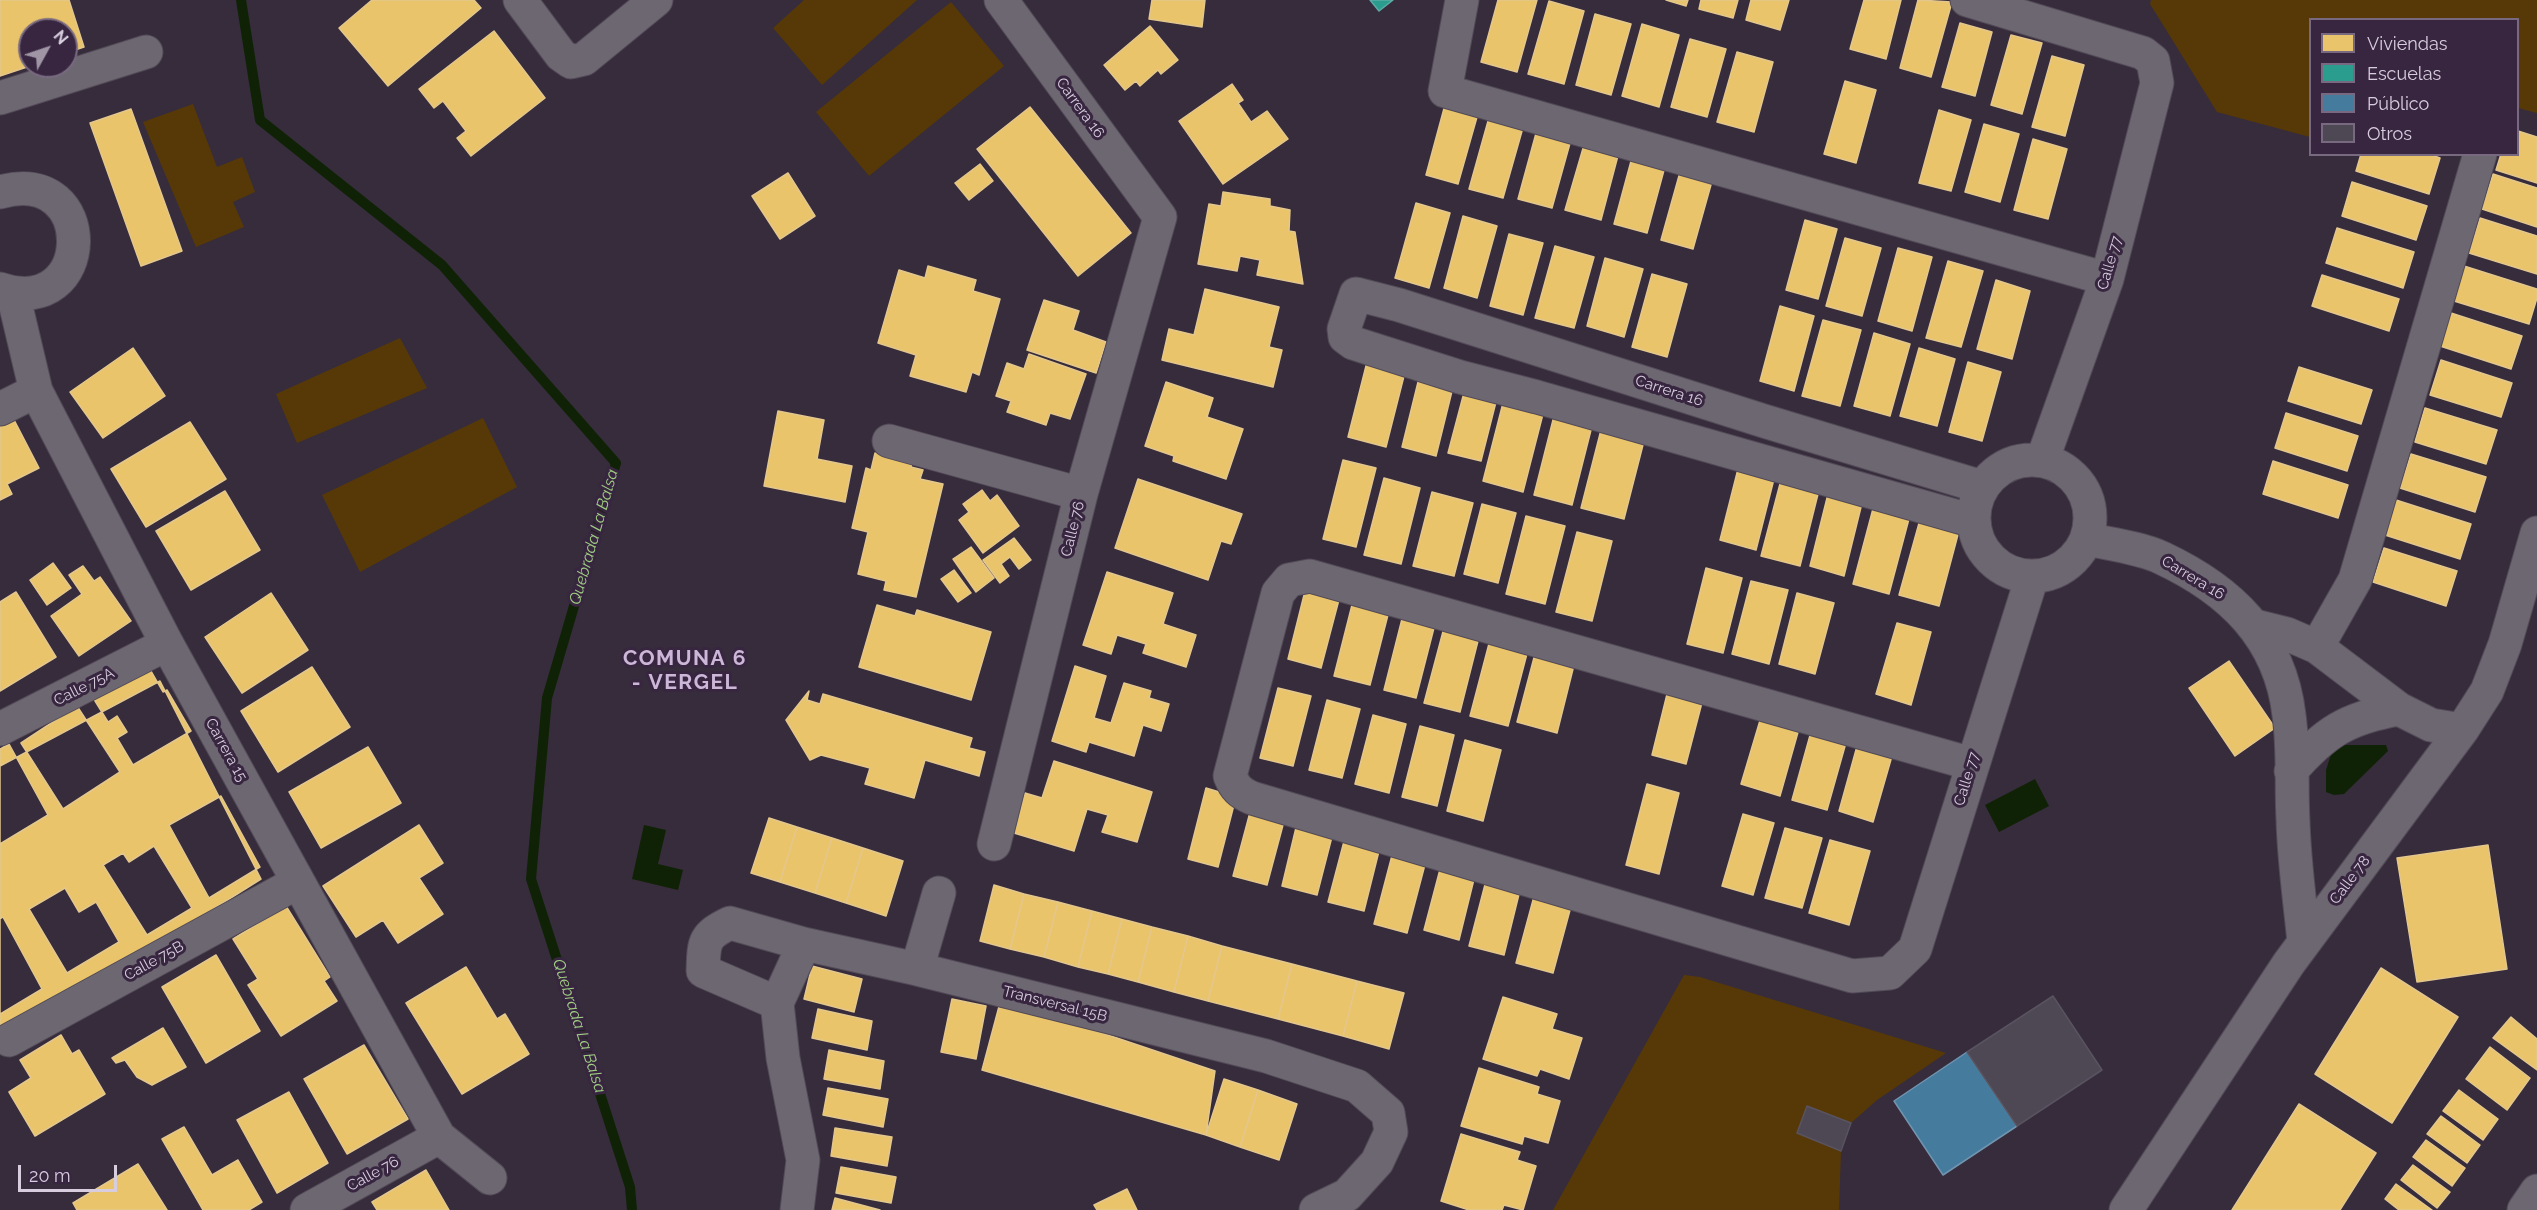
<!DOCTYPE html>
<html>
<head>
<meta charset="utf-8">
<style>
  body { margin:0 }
  #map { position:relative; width:2537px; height:1210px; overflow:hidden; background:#362c3b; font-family:Raleway,sans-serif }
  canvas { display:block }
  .legend { position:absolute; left:2309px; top:18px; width:210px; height:138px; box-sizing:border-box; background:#382641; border:2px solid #786980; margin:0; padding:8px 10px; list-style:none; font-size:18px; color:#d8cdde }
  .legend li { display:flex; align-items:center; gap:12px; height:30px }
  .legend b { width:30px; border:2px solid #786980 }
  .north { position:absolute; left:18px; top:18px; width:60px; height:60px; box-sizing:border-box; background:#382641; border:2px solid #786980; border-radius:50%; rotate:50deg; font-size:16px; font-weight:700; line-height:24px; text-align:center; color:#d8cdde }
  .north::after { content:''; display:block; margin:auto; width:21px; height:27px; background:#9f95a5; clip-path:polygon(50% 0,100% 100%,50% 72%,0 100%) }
  .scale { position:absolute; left:18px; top:1165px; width:99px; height:27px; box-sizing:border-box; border:3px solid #d8cdde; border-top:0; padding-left:8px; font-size:18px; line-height:21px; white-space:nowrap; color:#d8cdde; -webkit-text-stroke:4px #382641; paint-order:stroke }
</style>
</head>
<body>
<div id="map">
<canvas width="2537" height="1210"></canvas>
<ul class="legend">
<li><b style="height:16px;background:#e9c46a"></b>Viviendas</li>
<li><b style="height:16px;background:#2a9d8f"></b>Escuelas</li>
<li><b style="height:16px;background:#457b9d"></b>Público</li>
<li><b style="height:16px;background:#4e4855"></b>Otros</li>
</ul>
<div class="north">N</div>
<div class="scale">20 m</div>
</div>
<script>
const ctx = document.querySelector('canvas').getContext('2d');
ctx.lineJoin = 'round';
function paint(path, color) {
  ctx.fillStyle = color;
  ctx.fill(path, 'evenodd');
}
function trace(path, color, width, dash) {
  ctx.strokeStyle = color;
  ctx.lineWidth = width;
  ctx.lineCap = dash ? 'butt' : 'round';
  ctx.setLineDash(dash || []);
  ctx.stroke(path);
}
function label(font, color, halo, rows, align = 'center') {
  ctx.font = font + ' Raleway,sans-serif';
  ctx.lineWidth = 6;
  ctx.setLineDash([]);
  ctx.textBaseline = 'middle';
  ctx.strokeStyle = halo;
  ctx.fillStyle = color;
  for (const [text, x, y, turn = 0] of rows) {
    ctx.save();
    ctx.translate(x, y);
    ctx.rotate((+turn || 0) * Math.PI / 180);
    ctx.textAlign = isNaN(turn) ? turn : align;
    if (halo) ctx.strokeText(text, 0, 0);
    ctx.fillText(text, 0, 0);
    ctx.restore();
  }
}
paint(new Path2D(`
  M804,0H917L822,85L773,28Z
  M2151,0H2537V113L2518,108V20H2310V137L2217,112L2150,4Z
  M951,2L1004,66L869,176L816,112Z
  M193,104L217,167L242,157L255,192L233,202L244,227L196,247L143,122Z
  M400,338L427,388L297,443L276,394Z
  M483,418L517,487L360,572L322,495Z
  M1684,975L1700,977L1946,1053L1877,1100L1851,1123L1807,1107L1797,1133L1841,1151L1839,1210H1553Z`), '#573908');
paint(new Path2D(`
  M2334,745H2386L2388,751L2344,794L2334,795L2326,792V770Z
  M2035,779L2049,806L1999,832L1985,805Z
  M644,825L666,830L658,864L683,870L678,890L632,879Z`), '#102205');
const homes = new Path2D(`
  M0,0H69L84,47L66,53V30H30V66L0,76Z
  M372,0H474L481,8L388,86L339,28Z
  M1152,0H1205L1202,27L1149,19Z
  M1498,0H1537L1517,72L1481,62Z
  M1666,0H1688L1686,6Z
  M1701,0H1738L1733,18L1699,9Z
  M1751,0H1789L1780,30L1746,20Z
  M1864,0H1901L1886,59L1850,49Z
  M1918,0L1952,2L1931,77L1900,68Z
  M1549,1L1584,11L1564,84L1528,74Z
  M1595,14L1631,24L1611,95L1576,85Z
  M1960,23L1992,32L1975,96L1942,87Z
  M1642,24L1679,35L1659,107L1622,96Z
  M1150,26L1178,60L1161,74L1158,70L1140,86L1136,81L1125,90L1104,65Z
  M494,31L545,98L471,156L457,138L466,131L443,101L434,108L419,89Z
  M2011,35L2042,43L2022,114L1991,105Z
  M1690,39L1726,49L1707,117L1671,107Z
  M1737,52L1773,62L1754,132L1717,122Z
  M2052,56L2084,65L2065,136L2032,127Z
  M1845,81L1876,90L1856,163L1824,154Z
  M1232,84L1243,100L1238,103L1251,122L1267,111L1288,139L1223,184L1179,121Z
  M1446,101L1479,110L1458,184L1426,175Z
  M1030,107L1131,233L1078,276L977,149Z
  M131,109L182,251L141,266L90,123Z
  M1939,110L1971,120L1951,191L1919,183Z
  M1490,114L1524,124L1503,198L1469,189Z
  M1984,124L2019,134L2000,202L1965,192Z
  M1538,126L1572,136L1552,208L1518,199Z
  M2518,131L2537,137V183L2496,170L2501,154H2518Z
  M1586,138L1620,148L1601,220L1565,210Z
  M2033,139L2067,149L2048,219L2014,210Z
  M1634,150L1667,159L1647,233L1614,224Z
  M2361,154H2429L2440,158L2429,194L2356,171Z
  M980,164L993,181L969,200L955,183Z
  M1682,165L1714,174L1693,249L1661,240Z
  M788,173L815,216L780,239L752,196Z
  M2493,174L2537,188V227L2482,209Z
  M2352,182L2427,206L2416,240L2342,216Z
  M1223,192L1270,199V206L1290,210L1289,231L1295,232L1303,284L1257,275L1260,260L1240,256L1237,271L1198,264L1209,204L1221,206Z
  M1416,203L1450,213L1429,288L1395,278Z
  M1463,216L1497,226L1477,298L1444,288Z
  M2480,218L2537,236V274L2469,253Z
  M1805,220L1837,229L1818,299L1786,290Z
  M2337,228L2414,252L2403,288L2326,263Z
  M1509,234L1543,243L1523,315L1490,306Z
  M1845,238L1881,248L1862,316L1826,306Z
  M1555,246L1594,257L1574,328L1535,318Z
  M1898,248L1932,257L1912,331L1878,321Z
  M1605,258L1643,269L1624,337L1587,326Z
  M1948,261L1983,271L1961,347L1926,338Z
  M928,266L976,280L973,291L1000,299L979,375L972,372L966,392L910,376L916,355L878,343L899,270L925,278Z
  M2464,266L2537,289V298L2529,324L2454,301Z
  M1652,274L1687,284L1667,357L1632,347Z
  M2322,275L2399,299L2389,331L2312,306Z
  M1996,280L2030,291L2012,359L1977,349Z
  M1205,289L1279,307L1269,347L1282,350L1273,387L1162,360L1169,329L1194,335Z
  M1044,300L1079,311L1073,330L1106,342L1096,373L1027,350Z
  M1780,306L1814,316L1794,391L1760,381Z
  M2451,313L2522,336L2511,369L2440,346Z
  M1823,320L1861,330L1840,406L1802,396Z
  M1874,333L1910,344L1890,416L1854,406Z
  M133,348L165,396L103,438L70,392Z
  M1919,348L1955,359L1937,426L1900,416Z
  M1029,354L1086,374L1070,419L1050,413L1046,425L1007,412L1011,401L996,396L1007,363L1024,369Z
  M2441,360L2512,383L2501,417L2430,395Z
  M1367,362L1405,372L1386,447L1348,437Z
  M1968,362L2001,372L1982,441L1949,432Z
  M2299,367L2372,390L2361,424L2288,401Z
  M1420,374L1454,383L1436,456L1402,447Z
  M1166,382L1213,398L1207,417L1243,429L1226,479L1173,461L1174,456L1145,446Z
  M1466,385L1498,394L1481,461L1448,453Z
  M1504,399L1544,410L1523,492L1483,481Z
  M2425,408L2497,430L2486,464L2415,442Z
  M778,411L824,420L817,459L852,466L845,502L764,486Z
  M2286,413L2358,436L2347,471L2275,448Z
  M11,414L39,468L7,484L12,494L0,500V420Z
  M1554,416L1592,426L1572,505L1534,495Z
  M190,422L226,479L146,527L111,469Z
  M1602,426L1645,437L1624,519L1581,508Z
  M875,453L912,462L911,467L923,470L920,479L943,484L916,597L884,590L886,581L858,574L868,532L852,528L866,468L871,470Z
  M2411,454L2486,477L2475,512L2400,488Z
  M1343,460L1376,468L1356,547L1323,539Z
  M2273,461L2348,485L2338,518L2263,494Z
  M1739,465L1775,475L1756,550L1720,540Z
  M1384,478L1420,488L1401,564L1364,555Z
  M1138,479L1242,514L1231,544L1221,541L1208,580L1115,548Z
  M1781,480L1819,490L1800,566L1761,556Z
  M982,490L990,501L997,495L1019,526L983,553L959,520L969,512L963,504Z
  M1829,490L1863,499L1844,576L1810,566Z
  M225,491L260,550L191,590L156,531Z
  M1432,492L1473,503L1454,576L1413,566Z
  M2396,500L2471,524L2460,559L2385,535Z
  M1482,504L1516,513L1498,583L1464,574Z
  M1874,505L1910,515L1889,594L1853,584Z
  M1526,516L1565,526L1545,604L1506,594Z
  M1921,516L1960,527L1939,606L1899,595Z
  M1577,532L1612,541L1592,621L1556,612Z
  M1014,538L1031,560L1019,569L1010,557L1001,564L1009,576L1000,583L983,560Z
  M971,547L994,578L976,592L953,559Z
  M2384,548L2457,571L2446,606L2373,582Z
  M53,563L71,588L47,605L30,580Z
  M83,566L94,581L100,577L131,621L79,656L51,616L82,594L69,575Z
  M1706,568L1742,578L1723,653L1687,644Z
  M954,570L971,593L958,602L941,579Z
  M1107,572L1173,593L1163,624L1196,635L1186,667L1143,653L1146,644L1117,635L1111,654L1083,645Z
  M1751,581L1788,590L1769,664L1732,654Z
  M1307,583L1341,592L1321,668L1288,659Z
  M16,592L56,657L0,691V602Z
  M271,593L308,650L242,693L205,637Z
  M1797,593L1834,603L1815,674L1779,664Z
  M1354,597L1390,607L1370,685L1334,676Z
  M877,605L915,616L917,610L991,632L971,700L859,667Z
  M1404,611L1436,620L1416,698L1384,690Z
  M1897,623L1931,632L1911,705L1876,694Z
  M1445,624L1480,633L1460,712L1424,703Z
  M1491,636L1529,646L1508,726L1470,716Z
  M1536,650L1575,661L1557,733L1517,722Z
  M2229,661L2275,728L2235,756L2189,688Z
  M147,664L163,692L167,690L191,731L133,765L117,738L127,732L117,716L108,722L92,696Z
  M1075,666L1106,676L1094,718L1111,723L1124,683L1151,691L1149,698L1169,704L1161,731L1143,725L1134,756L1089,742L1086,752L1052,741Z
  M312,667L350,727L278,772L241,711Z
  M160,681L261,879L0,1043V766Z
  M1670,682L1705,691L1686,764L1652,755Z
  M1278,688L1311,696L1293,766L1260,758Z
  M809,691L807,700L820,704L823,694L972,738L969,748L985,752L979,776L925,760L914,798L865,784L870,768L821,755L810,760L786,720Z
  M1327,700L1360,709L1342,778L1309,770Z
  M77,706L120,772L63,809L21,743Z
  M1764,707L1802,718L1780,796L1741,784Z
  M1373,715L1406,724L1389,793L1355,784Z
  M1814,721L1849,732L1827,810L1792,800Z
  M1420,726L1454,735L1437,806L1402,797Z
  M1859,739L1894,749L1873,822L1839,811Z
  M1465,740L1501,750L1483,821L1447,811Z
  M9,744L48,815L0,844V749Z
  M368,747L401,803L321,848L289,792Z
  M1054,761L1152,792L1137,842L1102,832L1108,815L1087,809L1074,851L1014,833L1025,793L1042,798Z
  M1647,784L1679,793L1659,874L1626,865Z
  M1206,788L1236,797L1218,867L1188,859Z
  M221,796L260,867L209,898L169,825Z
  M1253,801L1287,810L1267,885L1233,876Z
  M1743,814L1774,823L1753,895L1722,886Z
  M1299,815L1335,825L1317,895L1282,886Z
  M769,818L797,827L780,882L751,873Z
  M419,825L443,863L419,878L443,914L398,943L383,920L356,937L323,886Z
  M797,827L832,838L815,893L780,882Z
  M1785,828L1822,838L1802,908L1765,898Z
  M1347,830L1382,839L1364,911L1328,902Z
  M832,838L863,848L846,903L815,893Z
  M1830,840L1870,851L1849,925L1809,913Z
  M1395,844L1428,853L1407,933L1374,924Z
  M2488,845L2507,969L2417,982L2397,858Z
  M154,846L192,908L147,935L103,865L123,853L129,862Z
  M863,848L903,861L886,916L846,903Z
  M1443,858L1477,867L1459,940L1424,930Z
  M1488,873L1522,882L1504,955L1469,946Z
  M994,885L1024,894L1010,949L980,941Z
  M65,888L79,912L96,902L119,942L67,973L29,909Z
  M1536,889L1573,899L1553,973L1516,963Z
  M1024,894L1058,902L1044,957L1010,949Z
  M1058,902L1092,911L1078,967L1044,957Z
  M286,906L330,977L324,981L337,1001L281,1036L248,985L258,979L233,939Z
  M1092,911L1122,919L1108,974L1078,967Z
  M3,917L42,989L0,1014V919Z
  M1122,919L1152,927L1138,982L1108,974Z
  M1152,927L1188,936L1174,992L1138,982Z
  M1188,936L1222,946L1208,1001L1174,992Z
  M1222,946L1292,964L1278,1019L1208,1001Z
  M216,955L260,1031L206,1063L162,987Z
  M1292,964L1357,981L1343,1036L1278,1019Z
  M812,966L862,979L854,1012L804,999Z
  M466,967L497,1019L505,1014L529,1054L462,1094L406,1003Z
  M2381,968L2458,1017L2392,1123L2315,1074Z
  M1357,981L1404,993L1389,1049L1343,1036Z
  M1503,997L1557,1014L1552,1029L1582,1038L1569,1079L1540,1069L1537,1076L1483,1059Z
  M952,999L986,1006L976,1059L941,1052Z
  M1001,999L1215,1071L1206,1135L982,1070Z
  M818,1009L872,1021L867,1050L812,1038Z
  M2511,1017L2537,1039V1070L2493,1038Z
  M163,1028L186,1067L152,1085L137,1077L125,1060L116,1063L112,1058Z
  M61,1035L72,1054L79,1050L105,1094L35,1136L9,1092L31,1078L20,1060Z
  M364,1045L408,1119L347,1154L304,1079Z
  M2490,1047L2530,1078L2507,1110L2466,1079Z
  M829,1050L884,1061L880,1089L824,1079Z
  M1479,1068L1539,1087L1537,1094L1560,1101L1548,1143L1524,1136L1522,1144L1461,1126Z
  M1224,1079L1258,1090L1240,1147L1206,1135Z
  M828,1088L888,1099L883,1127L823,1115Z
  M1258,1090L1297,1104L1279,1160L1240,1147Z
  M2459,1090L2498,1119L2483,1140L2443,1111Z
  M289,1092L328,1163L277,1193L237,1120Z
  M2299,1104L2376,1153L2340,1210H2232Z
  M2441,1116L2480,1145L2467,1163L2427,1134Z
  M184,1127L212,1175L238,1160L262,1202L249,1210H203L162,1139Z
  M835,1128L892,1137L887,1166L831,1156Z
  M1461,1134L1520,1152L1517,1160L1536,1166L1523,1210L1504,1205L1502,1210H1469L1441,1201Z
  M2426,1140L2465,1168L2452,1186L2413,1157Z
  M138,1164L167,1210H77L73,1203Z
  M2413,1165L2450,1192L2437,1208L2401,1180Z
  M841,1167L896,1177L891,1203L836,1193Z
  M426,1170L449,1210H377L372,1202Z
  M2396,1184L2432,1210H2399L2385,1199Z
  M1127,1189L1137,1210H1097L1094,1205Z
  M835,1198L880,1210H832Z`);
paint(homes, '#e9c46a');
trace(homes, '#e4c78d', 1.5);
const schools = new Path2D(`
  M1370,0H1393L1379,11Z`);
paint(schools, '#2a9d8f');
trace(schools, '#5eaba7', 1.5);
const public = new Path2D(`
  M1967,1052L2017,1126L1943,1175L1894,1101Z`);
paint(public, '#457b9d');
trace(public, '#7194b0', 1.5);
trace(new Path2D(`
  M241,0L260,120L442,265L616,463L547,698L531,879L630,1187L632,1210`), '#102205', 10);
const building = new Path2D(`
  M2053,996L2102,1070L2017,1126L1967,1052Z
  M1807,1106L1851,1123L1841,1151L1797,1133Z`);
paint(building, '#4e4855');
trace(building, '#595360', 1.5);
const minor = new Path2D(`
  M520,0L561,55L571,62L584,59L656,0
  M1462,0L1445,91L2107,279
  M1967,0L2143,53L2153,61L2157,83L2107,279L2042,461
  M0,98L146,52
  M0,192C100,164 96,321 0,289
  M13,294L36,391L167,644L439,1137L490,1178
  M0,409L36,391
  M889,441L1081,494
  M1974 518a58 58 0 1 1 116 0a58 58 0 1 1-116 0Z
  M1973,521L1537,397L1460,377L1353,343L1345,337L1344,329L1356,294L1399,305L1764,421L1982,487
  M2087,539C2109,544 2141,548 2162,558C2230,590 2280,637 2289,715C2294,750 2291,786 2293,820C2294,861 2300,902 2304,942
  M2255,626L2287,634L2317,647L2399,709L2431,725L2462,730
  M2317,647L2355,580L2480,154
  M0,729L167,644
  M1972,764L1310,576L1289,580L1278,593L1230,776C1235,788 1240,793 1252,798L1852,976L1890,973L1915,949L2032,577
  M2291,771C2325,732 2347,718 2399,709
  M994,844L1081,494L1160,217L1001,0
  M917,969L939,893
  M777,1003L703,971C704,942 703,936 730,923L804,944L917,969L1266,1056L1357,1086L1388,1113L1391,1132L1377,1162L1347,1195L1316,1210
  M9,1040L298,882
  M307,1210L439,1137
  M797,1210L803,1160L783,1058L777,1003L804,944
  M2126,1210L2289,963L2462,730L2487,691L2505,644L2537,533
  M2524,1210L2537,1191`);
trace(minor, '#524a57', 35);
trace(minor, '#6d6771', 33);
label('15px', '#d8cdde', '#382641', [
  ["Carrera 16",1080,108,54],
  ["Calle 77",2110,263,-74],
  ["Carrera 16",1669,391,18],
  ["Calle 76",1073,529,-76],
  ["Carrera 16",2193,578,31],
  ["Calle 75A",84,687,-27],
  ["Carrera 15",226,750,61],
  ["Calle 77",1967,779,-73],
  ["Calle 78",2350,880,-53],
  ["Calle 75B",154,961,-29],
  ["Transversal 15B",1055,1004,14],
  ["Calle 76",373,1174,-29]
]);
label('italic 16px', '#a1d082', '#382641', [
  ["Quebrada La Balsa",594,537,-74],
  ["Quebrada La Balsa",579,1026,72]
]);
ctx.letterSpacing = '1.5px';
label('bold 21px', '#cdb7d9', '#382641', [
  ["COMUNA 6",685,659],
  ["- VERGEL",685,683]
]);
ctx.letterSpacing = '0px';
</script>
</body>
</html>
